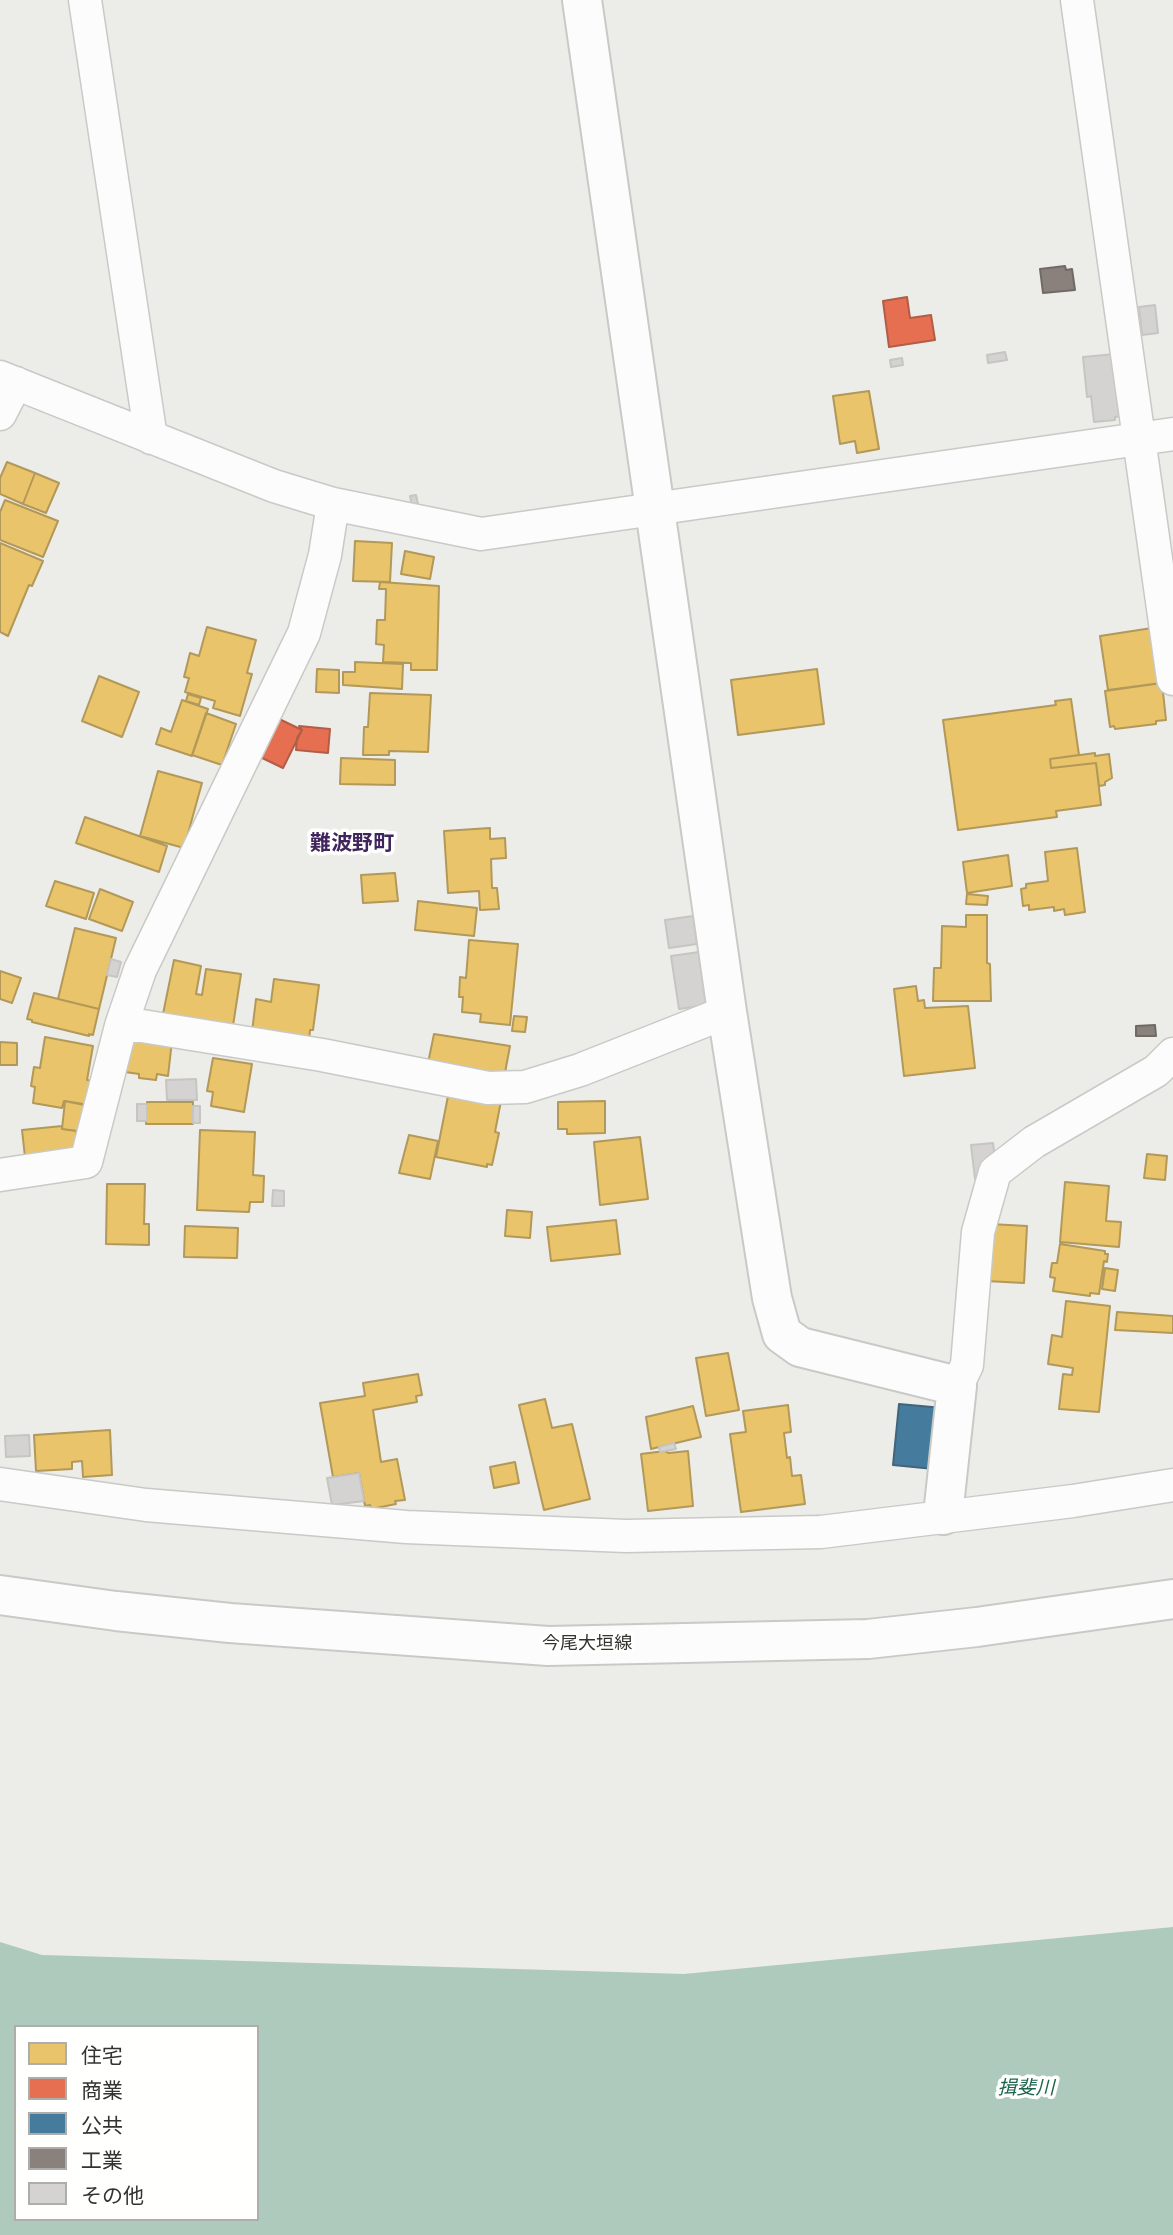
<!DOCTYPE html>
<html>
<head>
<meta charset="utf-8">
<style>
  body { margin:0 }
  #map { position:relative; width:1173px; height:2235px; overflow:hidden; background:#ecece8; font-family:Manrope,"Noto Sans JP",sans-serif }
  canvas { display:block }
  .legend { position:absolute; left:14px; top:2025px; width:245px; height:196px; box-sizing:border-box; background:#fffffe; border:2px solid #adadac; margin:0; padding:9px 12px; list-style:none; font-size:21px; color:#333330 }
  .legend li { display:flex; align-items:center; gap:14px; height:35px }
  .legend b { width:35px; border:2px solid #adadac }
</style>
</head>
<body>
<div id="map">
<canvas width="1173" height="2235"></canvas>
<ul class="legend">
<li><b style="height:19px;background:#e9c46a"></b>住宅</li>
<li><b style="height:19px;background:#e76f51"></b>商業</li>
<li><b style="height:19px;background:#457b9d"></b>公共</li>
<li><b style="height:19px;background:#8a817c"></b>工業</li>
<li><b style="height:19px;background:#d4d3d1"></b>その他</li>
</ul>
</div>
<script>
const ctx = document.querySelector('canvas').getContext('2d');
ctx.lineJoin = 'round';
function paint(path, color) {
  ctx.fillStyle = color;
  ctx.fill(path, 'evenodd');
}
function trace(path, color, width, dash) {
  ctx.strokeStyle = color;
  ctx.lineWidth = width;
  ctx.lineCap = dash ? 'butt' : 'round';
  ctx.setLineDash(dash || []);
  ctx.stroke(path);
}
function label(font, color, halo, rows, align = 'center') {
  ctx.font = font + ' Manrope,"Noto Sans JP",sans-serif';
  ctx.lineWidth = 7;
  ctx.setLineDash([]);
  ctx.textBaseline = 'middle';
  ctx.strokeStyle = halo;
  ctx.fillStyle = color;
  for (const [text, x, y, turn = 0] of rows) {
    ctx.save();
    ctx.translate(x, y);
    ctx.rotate((+turn || 0) * Math.PI / 180);
    ctx.textAlign = isNaN(turn) ? turn : align;
    if (halo) ctx.strokeText(text, 0, 0);
    ctx.fillText(text, 0, 0);
    ctx.restore();
  }
}
paint(new Path2D(`
  M1173,1927V2235H0V1942L42,1955L684,1974ZM16,2027H257V2219H16Z`), '#adcabd');
const homes = new Path2D(`
  M869,391L879,449L857,453L855,441L840,444L833,396Z
  M7,462L35,473L23,504L0,494V478Z
  M35,473L59,483L46,513L23,504Z
  M5,500L58,521L43,557L0,540V512Z
  M355,541L392,543L390,582L353,581Z
  M0,543L43,561L32,586L29,585L8,636L0,632Z
  M405,551L434,557L430,579L401,574Z
  M380,582L439,586L437,670H411V663L383,662L384,645L376,644L377,620H385L386,589H379Z
  M207,627L256,640L247,673L252,674L240,716L213,708L215,701L185,692L189,678L184,677L190,653L199,656Z
  M1152,628L1161,683L1108,690L1100,636Z
  M355,662L403,664L402,689L343,685V672H355Z
  M317,669L339,670V693L316,692Z
  M817,669L824,724L738,735L731,680Z
  M99,676L139,692L122,737L82,721Z
  M1162,683L1166,720L1156,721V724L1115,729L1114,726L1110,727L1105,691Z
  M370,693L431,695L428,752L389,751V755H363L364,727H368Z
  M188,694L201,698L199,705L186,701Z
  M1071,699L1079,755L1050,759L1051,768L1096,763L1101,805L1056,811L1057,817L958,830L943,720L1056,705L1055,701Z
  M182,700L208,709L192,756L156,744L161,728L171,732Z
  M206,713L236,724L222,765L192,755Z
  M1095,753V756L1109,754L1112,778L1105,782V785L1099,786L1096,763L1051,768L1050,759Z
  M341,758L395,760V785L340,784Z
  M158,771L202,783L184,848L140,836Z
  M85,817L167,846L159,872L76,843Z
  M490,828V839L505,838L506,858L491,859L492,888H497L499,909L480,910L479,891L448,893L444,831Z
  M1077,848L1085,912L1065,915L1064,909L1054,911V907L1029,910V905L1023,906L1021,889L1026,888V884L1048,881L1045,852Z
  M1008,855L1012,886L967,893L963,862Z
  M395,873L398,901L363,903L361,875Z
  M55,881L94,893L86,919L46,906Z
  M100,889L133,902L122,931L89,919Z
  M967,894L988,896L987,905L966,904Z
  M418,901L477,908L474,936L415,930Z
  M966,915H987V963L990,964L991,1001H933L934,968H941L942,926L966,927Z
  M75,928L116,938L99,1009L58,999Z
  M469,940L518,944L510,1025L480,1022L481,1014L462,1012L463,997H459L460,977L466,978Z
  M174,960L201,966L196,994L202,995L206,969L241,974L232,1032L163,1014Z
  M0,971L21,978L12,1003L0,999Z
  M274,979L319,985L313,1030H310L309,1040L252,1032L256,999L271,1002Z
  M916,986L918,1001L924,1000L925,1008L968,1006L975,1068L904,1076L894,989Z
  M34,993L99,1009L93,1035L89,1034V1036L32,1022V1020L27,1019Z
  M514,1016L527,1017L525,1032L512,1031Z
  M434,1034L510,1046L504,1078L428,1063Z
  M129,1036L172,1041L168,1076L157,1074L156,1080L139,1078V1074L125,1072Z
  M45,1037L93,1046L87,1080L94,1081L90,1106L64,1101L62,1108L33,1103L35,1087L31,1086L34,1067L40,1068Z
  M0,1042L17,1043V1065H0Z
  M213,1058L252,1064L244,1112L211,1106L213,1092L207,1091Z
  M450,1086L502,1096L495,1132L499,1133L492,1165L487,1164V1167L436,1157Z
  M65,1101L89,1105L86,1132L62,1129Z
  M605,1101V1133L567,1134V1129H558V1102Z
  M147,1102H193V1124H146Z
  M62,1126V1129L76,1131L78,1153L25,1157L22,1130Z
  M200,1130L255,1132L253,1175L264,1176L263,1202H250L249,1212L197,1210Z
  M409,1135L438,1141L430,1179L399,1173Z
  M640,1137L648,1199L600,1205L594,1142Z
  M1147,1154L1167,1156L1165,1180L1144,1178Z
  M1065,1182L1109,1186L1106,1221L1121,1222L1119,1247L1060,1242Z
  M107,1184H145L144,1224H149V1245L106,1244Z
  M507,1210L532,1212L530,1238L505,1236Z
  M616,1220L620,1254L551,1261L547,1227Z
  M990,1224L1027,1226L1024,1283L986,1281Z
  M185,1226L238,1228L237,1258L184,1257Z
  M1060,1244L1105,1251V1254H1108L1107,1262L1104,1261L1099,1294L1090,1293V1296L1053,1291L1055,1278L1050,1277L1052,1263H1057Z
  M1105,1268L1118,1270L1115,1291L1102,1289Z
  M1066,1301L1110,1306L1099,1412L1059,1409L1063,1374L1072,1375L1073,1368L1048,1364L1052,1335L1062,1337Z
  M1117,1312L1173,1316V1333L1115,1330Z
  M728,1353L739,1410L706,1416L696,1358Z
  M418,1374L422,1395L416,1396L417,1402L373,1410L381,1462L397,1459L405,1500L395,1501L396,1504L371,1509L370,1505L365,1506L359,1473L333,1477L320,1403L365,1396L363,1383Z
  M545,1399L552,1428L572,1424L590,1499L544,1510L519,1405Z
  M788,1405L791,1432L784,1433L787,1458L790,1457L792,1476L801,1475L805,1504L741,1512L730,1434L746,1432L743,1411Z
  M693,1406L701,1437L651,1449L646,1417Z
  M110,1430L112,1475L83,1477L82,1461L72,1462V1469L36,1471L34,1435Z
  M665,1451L669,1453L688,1451L693,1506L648,1511L641,1454Z
  M515,1462L519,1483L494,1488L490,1467Z`);
paint(homes, '#e9c46a');
trace(homes, '#b29859', 2);
const shops = new Path2D(`
  M907,297L910,318L931,315L935,340L889,347L883,301Z
  M275,717L302,730L283,768L256,755Z
  M299,726L330,729L328,753L296,750L297,738L302,730Z`);
paint(shops, '#e76f51');
trace(shops, '#b15d47', 2);
const public = new Path2D(`
  M899,1404L943,1408L934,1469L893,1465Z`);
paint(public, '#457b9d');
trace(public, '#40657c', 2);
const industry = new Path2D(`
  M1065,266L1066,270L1072,269L1075,290L1043,293L1040,269Z
  M1155,1025L1156,1036H1136V1026Z`);
paint(industry, '#8a817c');
trace(industry, '#706a65', 2);
const building = new Path2D(`
  M1155,305L1158,333L1142,335L1139,307Z
  M1005,352L1007,360L988,363L987,355Z
  M1115,354L1122,416L1115,417V420L1094,422L1091,396L1087,397L1083,357Z
  M902,358L903,365L891,367L890,360Z
  M416,495L418,504L412,505L410,496Z
  M693,916L697,944L669,948L665,920Z
  M699,952L707,1005L679,1009L671,956Z
  M111,959L121,962L117,977L107,975Z
  M196,1079L197,1100H167L166,1080Z
  M137,1104H147V1121H137Z
  M193,1106H200V1123H193Z
  M993,1143L996,1164L975,1179L971,1145Z
  M273,1190L284,1191V1206H272Z
  M29,1435L30,1456L6,1457L5,1436Z
  M674,1443L676,1449L660,1452L659,1447Z
  M359,1473L364,1501L332,1505L327,1478Z`);
paint(building, '#d4d3d1');
trace(building, '#c6c5c2', 2);
const street = new Path2D(`
  M85,0L151,438
  M1077,0L1173,679
  M0,377L274,486L333,504L481,534L1173,434
  M0,414L16,383
  M121,1026H142L322,1055L488,1088L525,1087L580,1070L727,1012
  M0,1175L86,1162L121,1026L140,970L304,633L325,555L333,504
  M957,1386L967,1365L978,1232L995,1172L1034,1142L1156,1071L1173,1054
  M0,1484L146,1505L406,1527L626,1536L821,1532L1073,1501L1173,1485`);
const secondary = new Path2D(`
  M582,0L727,1012L772,1298L782,1334L800,1347L957,1386L943,1515
  M0,1595L116,1611L230,1623L548,1646L868,1639L977,1627L1173,1599`);
trace(street, '#c9c9c6', 35);
trace(secondary, '#c9c9c6', 42);
trace(street, '#fcfcfc', 32);
trace(secondary, '#fcfcfc', 38);
label('18px', '#333330', '#fffffe', [
  ["今尾大垣線",587,1644]
]);
label('italic 19px', '#1d654e', '#fffffe', [
  ["揖斐川",1026,2089]
]);
label('bold 21px', '#40255e', '#fffffe', [
  ["難波野町",352,844]
]);
</script>
</body>
</html>
